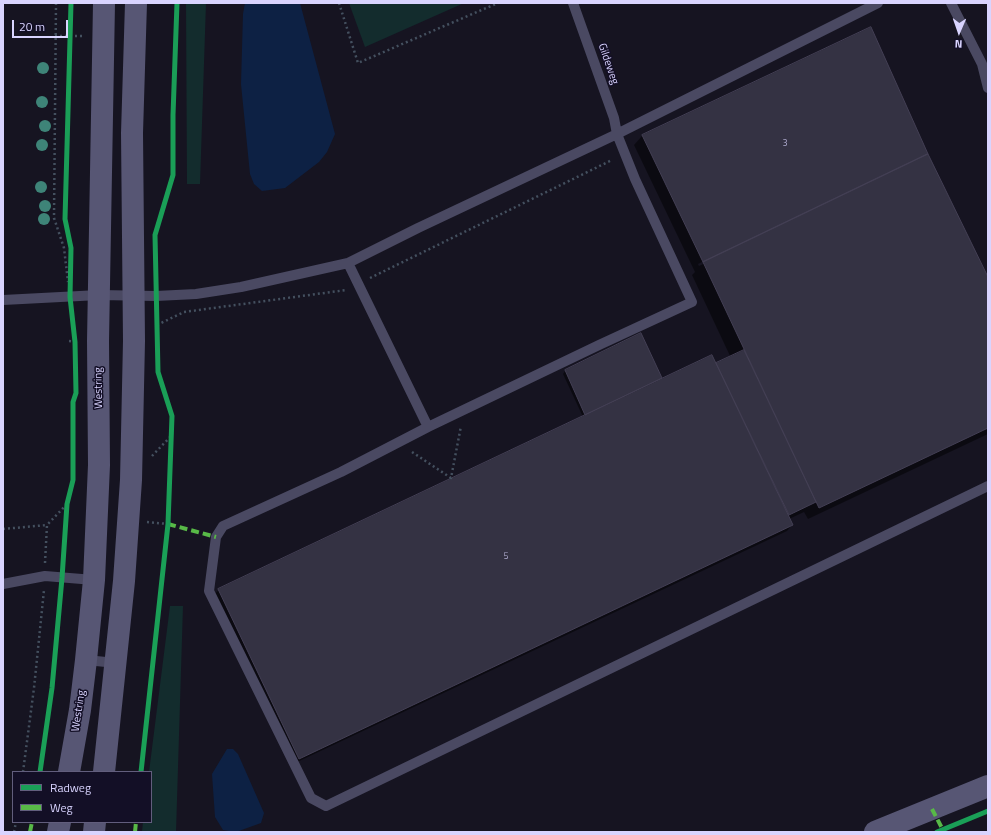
<!DOCTYPE html>
<html>
<head>
<meta charset="utf-8">
<style>
  body { margin:0 }
  #map { position:relative; width:991px; height:835px; overflow:hidden; background:#161421; font-family:"Titillium Web",sans-serif }
  canvas { display:block }
  .frame { position:absolute; inset:0; border:4px solid #d9d4ff; pointer-events:none }
  .legend { position:absolute; left:12px; top:771px; width:140px; height:52px; box-sizing:border-box; background:#130f26; border:1px solid #625e7d; margin:0; padding:5px 7px; list-style:none; font-size:12px; color:#d9d4ff }
  .legend li { display:flex; align-items:center; gap:8px; height:20px }
  .legend b { width:20px; border:1px solid #625e7d }
  .north { position:absolute; left:939px; top:12px; width:40px; height:40px; -webkit-text-stroke:3px #130f26; paint-order:stroke; rotate:182deg; font-size:11px; font-weight:700; line-height:16px; text-align:center; color:#d9d4ff }
  .north::after { content:''; display:block; margin:auto; width:14px; height:18px; background:#d9d4ff; clip-path:polygon(50% 0,100% 100%,50% 72%,0 100%) }
  .scale { position:absolute; left:12px; top:20px; width:56px; height:18px; box-sizing:border-box; border:2px solid #d9d4ff; border-top:0; padding-left:5px; font-size:12px; line-height:14px; white-space:nowrap; color:#d9d4ff; -webkit-text-stroke:3px #130f26; paint-order:stroke }
</style>
</head>
<body>
<div id="map">
<canvas width="991" height="835"></canvas>
<div class="frame"></div>
<ul class="legend">
<li><b style="height:5px;background:#1a9f57"></b>Radweg</li>
<li><b style="height:5px;background:#58b947"></b>Weg</li>
</ul>
<div class="north">N</div>
<div class="scale">20 m</div>
</div>
<script>
const ctx = document.querySelector('canvas').getContext('2d');
ctx.lineJoin = 'round';
function paint(path, color) {
  ctx.fillStyle = color;
  ctx.fill(path, 'evenodd');
}
function trace(path, color, width, dash) {
  ctx.strokeStyle = color;
  ctx.lineWidth = width;
  ctx.lineCap = dash ? 'butt' : 'round';
  ctx.setLineDash(dash || []);
  ctx.stroke(path);
}
function label(font, color, halo, rows, align = 'center') {
  ctx.font = font + ' "Titillium Web",sans-serif';
  ctx.lineWidth = 3;
  ctx.setLineDash([]);
  ctx.textBaseline = 'middle';
  ctx.strokeStyle = halo;
  ctx.fillStyle = color;
  for (const [text, x, y, turn = 0] of rows) {
    ctx.save();
    ctx.translate(x, y);
    ctx.rotate((+turn || 0) * Math.PI / 180);
    ctx.textAlign = isNaN(turn) ? turn : align;
    if (halo) ctx.strokeText(text, 0, 0);
    ctx.fillText(text, 0, 0);
    ctx.restore();
  }
}
paint(new Path2D(`
  M186,3H206L200,184H187Z
  M349,3H464L365,47Z
  M170,606H183L176,832H142L143,822H151V772H149Z`), '#132c2d');
paint(new Path2D(`
  M245,3H300L335,134L327,152L319,162L285,188L262,191L254,184L250,174L241,84L243,14Z
  M227,749H233L238,754L264,813L261,823L236,832L223,830L215,817L212,774Z`), '#0d2144');
paint(new Path2D(`
  M642,136L927,153L988,279V434L808,519L804,512L789,519L792,525L787,531L293,764L213,595L219,590L583,417L563,374L565,371L640,334L661,378L657,382L717,364L731,358L692,275L695,272L634,145ZM918,157V160L699,266L698,264Z`), '#0007');
const building = new Path2D(`
  M871,27L928,154L703,262L642,135Z
  M928,154L988,277V428L819,508L703,262Z
  M641,333L662,378L585,415L565,370Z
  M744,350L816,502L789,515L716,363Z
  M712,355L793,525L299,759L218,589Z`);
paint(building, '#343243');
trace(building, '#433f54', 1);
trace(new Path2D(`
  M56,3L54,218L64,248L68,282
  M339,3L358,63L498,3
  M55,36H83
  M370,278L612,160
  M157,325L184,312L346,290
  M69,341L79,342
  M412,452L451,478L461,426
  M152,456L172,435
  M147,522L168,524
  M3,529L47,525
  M45,563L47,525L67,504
  M23,772L34,688L44,590
  M14,832L16,822
  M937,832L988,811`), '#44505f', 2.5, [2, 3]);
trace(new Path2D(`
  M951,3L982,64L988,88
  M348,263L428,427L341,472L223,526L216,537L209,591L311,798L326,806L988,486
  M3,300L99,295L156,296L196,294L241,287L348,263L418,228L617,134L878,3
  M428,427L599,345L692,302L635,179L617,134L614,118L573,3
  M3,584L45,576L94,580
  M86,660L116,663`), '#4a4962', 10);
trace(new Path2D(`
  M69,772L80,710L86,660L94,580L99,465L98,341L104,3
  M104,772L124,581L131,480L134,341L132,133L136,3
  M58,832L60,822
  M94,832L95,822
  M875,832L988,786`), '#575674', 22);
trace(new Path2D(`
  M168,524L216,537
  M932,809L944,832
  M30,832L32,822
  M135,832L136,822`), '#58b947', 4, [8, 4]);
trace(new Path2D(`
  M40,772L52,688L62,578L67,504L73,480V402L76,393L75,342L70,297L71,248L65,219L71,3
  M141,772L168,524L172,416L158,372L155,235L173,175V115L177,3
  M937,832L988,811`), '#1a9f57', 5);
ctx.fillStyle = '#3e8478';
for (const [x, y] of [
  [43,68],
  [42,102],
  [45,126],
  [42,145],
  [41,187],
  [45,206],
  [44,219]
]) {
  ctx.beginPath();
  ctx.arc(x, y, 6, 0, 2 * Math.PI);
  ctx.fill();
}
label('9px', '#b0acd0', null, [
  ["3",785,144],
  ["5",506,557]
]);
label('11px', '#d9d4ff', '#130f26', [
  ["Gildeweg",608,64,71],
  ["Westring",99,388,-91],
  ["Westring",79,711,-81]
]);
</script>
</body>
</html>
